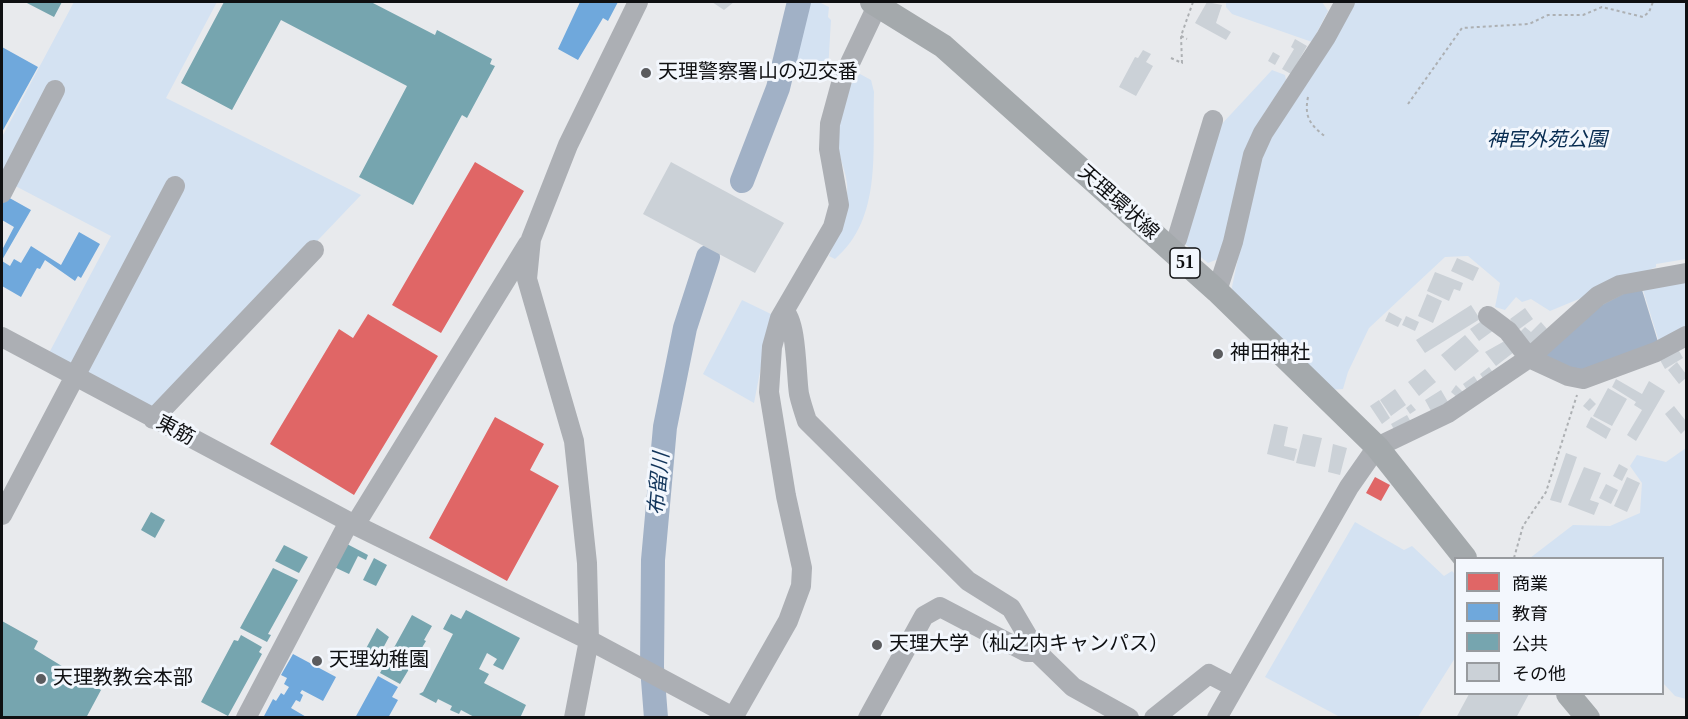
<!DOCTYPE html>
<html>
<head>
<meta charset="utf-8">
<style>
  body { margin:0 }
  #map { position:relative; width:1688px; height:719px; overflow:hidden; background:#e8eaed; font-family:"Times New Roman","Noto Sans JP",serif }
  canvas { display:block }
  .frame { position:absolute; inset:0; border:3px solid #0f1012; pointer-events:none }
  .legend { position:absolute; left:1454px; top:557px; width:210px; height:138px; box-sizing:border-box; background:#f3f7fd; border:2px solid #989b9f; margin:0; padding:8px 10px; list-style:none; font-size:18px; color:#0f1012 }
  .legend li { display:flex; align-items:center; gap:12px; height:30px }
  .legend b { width:30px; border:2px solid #989b9f }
</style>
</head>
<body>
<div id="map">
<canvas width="1688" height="719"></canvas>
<div class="frame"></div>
<ul class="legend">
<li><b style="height:16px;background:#e06666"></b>商業</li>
<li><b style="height:16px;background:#6fa8dc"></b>教育</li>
<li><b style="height:16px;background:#76a5af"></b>公共</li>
<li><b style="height:16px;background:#cbd1d7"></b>その他</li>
</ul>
</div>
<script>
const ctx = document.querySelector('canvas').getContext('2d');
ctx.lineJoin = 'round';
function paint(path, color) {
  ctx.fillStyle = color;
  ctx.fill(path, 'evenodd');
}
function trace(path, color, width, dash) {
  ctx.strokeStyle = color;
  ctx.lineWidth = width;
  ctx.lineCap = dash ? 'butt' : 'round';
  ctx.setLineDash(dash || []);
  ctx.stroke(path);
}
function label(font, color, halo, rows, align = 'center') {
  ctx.font = font + ' "Times New Roman","Noto Sans JP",serif';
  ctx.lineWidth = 6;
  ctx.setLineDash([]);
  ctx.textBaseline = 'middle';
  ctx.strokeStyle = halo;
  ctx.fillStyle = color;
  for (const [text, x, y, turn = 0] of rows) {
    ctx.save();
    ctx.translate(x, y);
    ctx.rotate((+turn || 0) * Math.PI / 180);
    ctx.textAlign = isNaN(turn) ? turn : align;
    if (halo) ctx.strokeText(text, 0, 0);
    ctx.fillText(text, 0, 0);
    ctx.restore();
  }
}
paint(new Path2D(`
  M74,2H217L166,98L361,195L155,411L49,353L111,236L2,179V137Z
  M803,2H819L829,7L828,17L831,20L828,70L785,73Z
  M1226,2H1322L1328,11L1312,42L1232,14L1226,7Z
  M1354,2H1686V259L1656,264V267L1550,311L1531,299L1522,302L1516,297L1505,310L1495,307L1500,283L1468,256L1445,257L1369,328L1348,372L1343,389L1328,390L1234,300L1232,287L1255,176L1267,140Z
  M1272,70L1285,75L1286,80L1260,120L1246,150L1221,251L1218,259L1208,263L1185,244V237L1219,127Z
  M860,74L871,80L874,92C872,149 883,218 835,259L829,256C837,236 849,205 847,184C846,173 841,162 839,152C833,126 840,93 860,74Z
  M1686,278V332L1660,345L1643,290Z
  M742,300L771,314L754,403L703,374Z
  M1686,448V699L1675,696L1663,683L1662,558H1530L1573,525L1610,526L1640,513L1642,483L1630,466L1637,455L1666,462Z
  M1355,522L1404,550L1412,546L1444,576L1452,571L1455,574V658L1418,717H1340L1265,677Z`), '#d4e2f2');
paint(new Path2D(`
  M1637,287L1642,290L1659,345L1589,371L1570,372L1539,358L1590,311Z`), '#a1b1c6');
paint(new Path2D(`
  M475,162L524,191L441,333L392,305Z
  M368,314L438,356L354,495L270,444L339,329L353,338Z
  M495,417L544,444L530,470L559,486L507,581L429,538Z
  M1375,477L1390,485L1381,501L1366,493Z`), '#e06666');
paint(new Path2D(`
  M580,2H618L608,21L603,18L578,60L558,49Z
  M2,47L38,67L2,132Z
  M6,196L31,210L2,260V250L14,227L2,220V204Z
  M79,232L100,244L81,278L78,276L75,281L45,260L40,269L37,268L21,297L2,286V261L10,266L14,259L21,263L31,246L61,265Z
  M293,654L336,677L323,701L302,690L300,693L303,695L300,702L296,700L291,708L308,718H263L273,699L276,701L281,693L284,695L289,687L284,684L287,678L281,675Z
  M378,676L398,687L392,697L398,700L388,718H355Z`), '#6fa8dc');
paint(new Path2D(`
  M25,2H62L54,17Z
  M224,2H371L435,35L437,30L492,59L490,64L495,66L467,118L462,115L413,205L359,177L407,86L281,20L232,110L181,83Z
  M151,512L165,520L155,538L141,530Z
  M347,544L368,555L366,560L358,556L349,574L334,567Z
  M284,545L308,557L299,573L275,561Z
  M374,558L387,565L376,586L363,580Z
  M273,568L298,580L268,634L271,635L267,642L240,628Z
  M466,610L520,638L503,670L493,665L497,659L487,653L479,669L489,674L484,683L526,705L520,718H476L461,710L459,714L450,710L452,706L438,699L436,703L419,694L423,692L453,634L443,629L451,614L461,619Z
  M412,615L432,626L424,640L426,641L400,684L380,673Z
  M2,621L38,641L34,649L101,690L86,718H2Z
  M377,628L389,637L374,665L358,658L362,656Z
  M241,635L262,647L259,652L262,654L228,716L201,702L234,640L238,641Z`), '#76a5af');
trace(new Path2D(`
  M742,181L778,88L799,2
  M656,718L652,667L653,560L665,427L685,328L708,257`), '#a1b1c6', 24);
paint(new Path2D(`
  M712,2H734L724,10Z
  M1207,2L1222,5L1216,23L1231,32L1226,40L1195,23Z
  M1295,39L1307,46L1291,74L1282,69L1294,49L1291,47Z
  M1143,50L1151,54L1146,62L1153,66L1136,96L1119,87L1135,57L1138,58Z
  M1273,52L1280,56L1275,65L1268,61Z
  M671,162L784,223L755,273L643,214Z
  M1457,258L1479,268L1473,281L1451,271Z
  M1435,272L1463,283L1460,291L1454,289L1449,301L1427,291Z
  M1427,294L1442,301L1433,323L1418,316Z
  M1471,305L1480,319L1425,353L1416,340Z
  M1525,308L1533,319L1518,330L1510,319Z
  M1389,312L1402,319L1398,327L1385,321Z
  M1406,316L1419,322L1415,331L1402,325Z
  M1486,318L1494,330L1479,341L1470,329Z
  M1541,322L1547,329L1529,347L1517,335L1525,327L1531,332Z
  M1465,335L1479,351L1455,371L1441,355Z
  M1510,338L1518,349L1496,366L1485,352Z
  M1678,349L1683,358L1665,369L1660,360Z
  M1677,362L1686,374V378L1679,384L1668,370Z
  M1489,367L1494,374L1485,381L1480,374Z
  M1425,369L1436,382L1419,396L1408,382Z
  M1474,376L1480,385L1469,393L1463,384Z
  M1616,379L1642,394L1649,381L1665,391L1636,441L1627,435L1642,410L1634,405L1636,402L1612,387Z
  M1456,385L1464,393L1459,399L1451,392Z
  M1608,388L1627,399L1612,426L1593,416Z
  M1395,389L1406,405L1391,416L1380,400Z
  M1441,390L1448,402L1431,411L1425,400Z
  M1590,398L1596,404L1589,411L1583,406Z
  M1379,400L1390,418L1382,424L1370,406Z
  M1411,404L1416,410L1410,414L1406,408Z
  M1674,406L1686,421V429L1681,434L1665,414Z
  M1407,415L1412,424L1396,433L1391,424Z
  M1591,417L1611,429L1606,439L1586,427Z
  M1274,424L1288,427L1284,446L1297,449L1294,461L1267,454Z
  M1303,434L1322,438L1315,467L1296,463Z
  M1333,444L1347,448L1340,475L1328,472Z
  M1566,453L1577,457L1561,503L1550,500Z
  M1619,464L1628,469L1622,481L1613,476Z
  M1584,467L1601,473L1590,500L1599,503L1594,515L1568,505Z
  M1627,477L1640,483L1627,512L1614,506Z
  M1606,484L1618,490L1611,504L1599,498Z
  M1469,694H1529L1516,718H1456Z`), '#cbd1d7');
trace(new Path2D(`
  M1181,36L1187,39
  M1171,58L1182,63L1181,36L1193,2
  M1308,97C1304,117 1310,125 1326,137
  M1408,104L1462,28L1529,24L1548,15H1583L1602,7L1643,17L1649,12L1653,2
  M1514,558L1523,526L1546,492L1577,395`), '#adb0b3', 2, [3, 3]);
trace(new Path2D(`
  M2,193L55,90
  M1169,250L1177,239L1213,120
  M1217,291L1233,242L1253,155L1263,133L1326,37L1345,2
  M784,311C797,322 796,375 799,394C801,403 804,412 807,421L968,581L1011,608L1037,652L1073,687L1129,718
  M1488,316L1508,331L1529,358L1568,376L1583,379L1656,352L1686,336
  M2,337L355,525L589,640L735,718
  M153,419L314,250
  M2,515L175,186
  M355,525L528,244
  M734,716L788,621L801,586L802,568L786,496L769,392L772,347L780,318L833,227L839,205L829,149L830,124L842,80L878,4
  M246,718L349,522
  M574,718L589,640L587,563L574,441L527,279L531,239L568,145L638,2
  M868,718L924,616L940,607L1026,652H1037
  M1154,718L1209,674L1234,687
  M1217,718L1349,487L1377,447L1448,413L1529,358L1598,296L1620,285L1686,273`), '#acafb4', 20);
trace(new Path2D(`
  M872,2L943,46L1217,291L1377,447L1465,558
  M1568,694L1588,718`), '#a4a9ac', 24);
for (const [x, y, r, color] of [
  [646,73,6,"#5b5c5f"],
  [1218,354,6,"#5b5c5f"],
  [877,645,6,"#5b5c5f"],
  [317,661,6,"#5b5c5f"],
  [41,679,6,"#5b5c5f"]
]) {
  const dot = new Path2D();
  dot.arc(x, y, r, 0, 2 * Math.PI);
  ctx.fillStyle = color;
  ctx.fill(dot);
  trace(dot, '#f3f7fd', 2);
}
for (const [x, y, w] of [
  [1185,263,30]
]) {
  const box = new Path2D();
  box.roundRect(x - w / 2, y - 15, w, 30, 4.5);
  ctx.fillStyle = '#f3f7fd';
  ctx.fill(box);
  trace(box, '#0f1012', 1.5);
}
label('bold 18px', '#0f1012', null, [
  ["51",1185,263]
]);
label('20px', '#0f1012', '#f3f7fd', [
  ["天理警察署山の辺交番",658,73],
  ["神田神社",1230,354],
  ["天理大学（杣之内キャンパス）",889,645],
  ["天理幼稚園",329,661],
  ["天理教教会本部",53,679]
], 'left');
label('italic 20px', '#082c51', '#f3f7fd', [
  ["神宮外苑公園",1547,141]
]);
label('20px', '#0f1012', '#f3f7fd', [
  ["天理環状線",1118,203,42],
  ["東筋",175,431,28]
]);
label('italic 21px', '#12355b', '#f3f7fd', [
  ["布留川",660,484,-85]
]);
</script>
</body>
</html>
